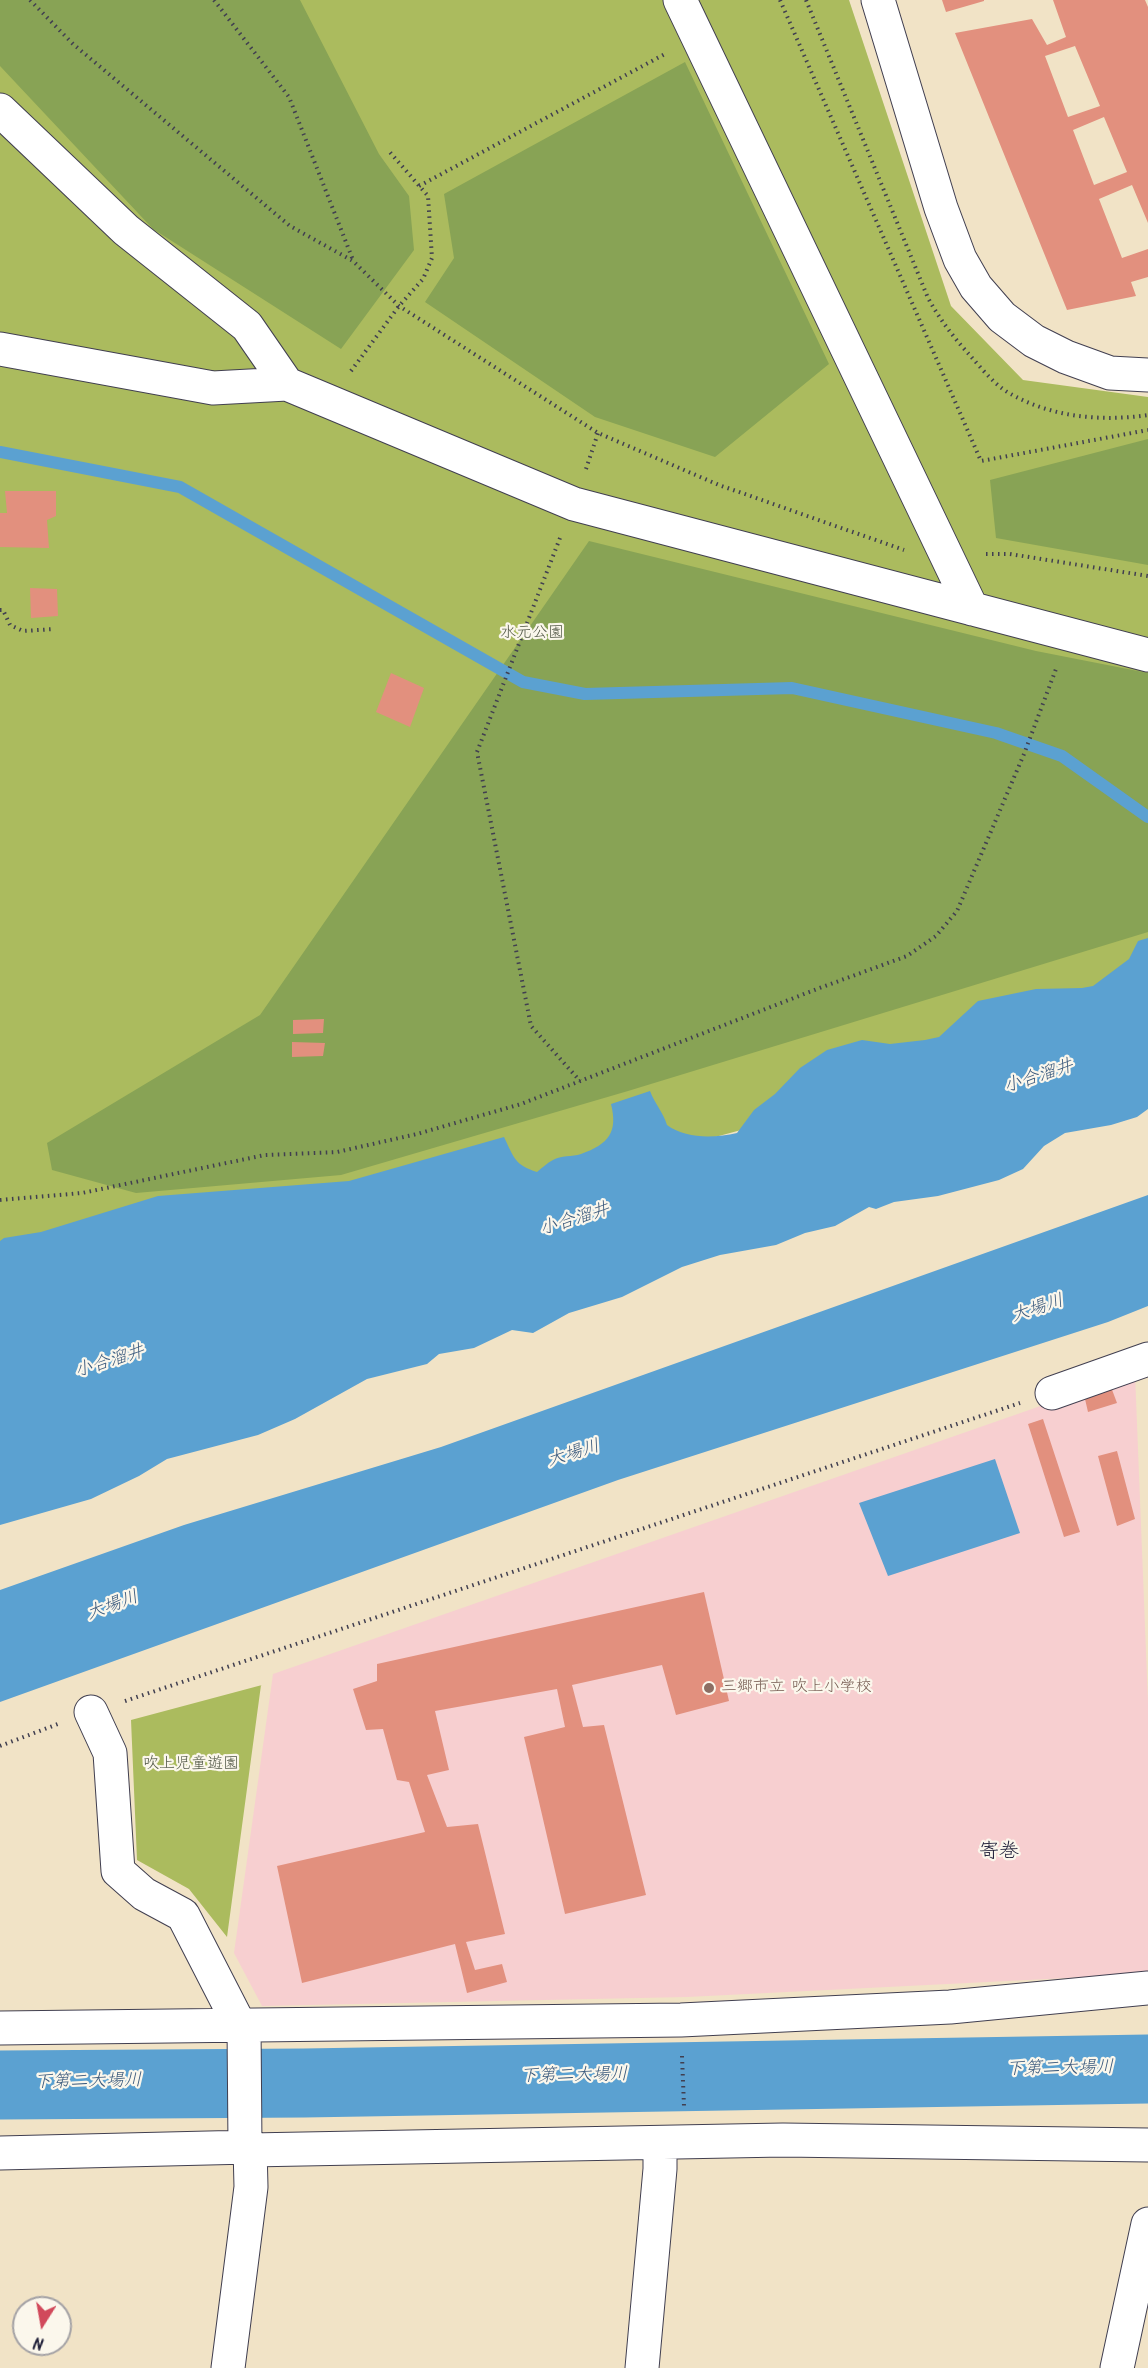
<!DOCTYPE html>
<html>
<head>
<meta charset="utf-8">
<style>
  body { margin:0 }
  #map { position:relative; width:1148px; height:2368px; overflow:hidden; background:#f1e3c6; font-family:Kalam,sans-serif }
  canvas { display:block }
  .north { position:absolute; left:12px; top:2296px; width:60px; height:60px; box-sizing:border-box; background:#fbf7ec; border:2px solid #a4a2a5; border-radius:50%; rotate:191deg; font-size:16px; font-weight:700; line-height:24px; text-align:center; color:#22223b }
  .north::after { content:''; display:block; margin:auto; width:21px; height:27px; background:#d1495b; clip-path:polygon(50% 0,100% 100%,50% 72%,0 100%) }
</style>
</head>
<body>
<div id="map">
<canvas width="1148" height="2368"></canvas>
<div class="north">N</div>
</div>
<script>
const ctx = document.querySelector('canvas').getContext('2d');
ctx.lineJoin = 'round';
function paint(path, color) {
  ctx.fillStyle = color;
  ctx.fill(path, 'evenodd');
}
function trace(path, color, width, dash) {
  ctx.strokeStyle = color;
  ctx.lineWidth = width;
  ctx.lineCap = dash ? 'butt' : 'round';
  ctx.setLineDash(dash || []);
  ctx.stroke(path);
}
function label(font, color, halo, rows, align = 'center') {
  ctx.font = font + ' Kalam,"Klee One",sans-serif';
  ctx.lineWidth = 4.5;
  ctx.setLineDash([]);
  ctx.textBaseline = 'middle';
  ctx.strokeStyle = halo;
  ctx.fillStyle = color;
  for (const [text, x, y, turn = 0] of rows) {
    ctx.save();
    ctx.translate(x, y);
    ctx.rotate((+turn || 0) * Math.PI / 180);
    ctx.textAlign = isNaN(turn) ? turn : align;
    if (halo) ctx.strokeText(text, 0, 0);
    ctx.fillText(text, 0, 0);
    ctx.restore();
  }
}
paint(new Path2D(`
  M1135,1373L1148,1703V1974L687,1997L262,2006L234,1953L273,1674Z`), '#f7cfd0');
paint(new Path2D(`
  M0,0H849L951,306L1023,380L1148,397V1015L1013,1057L0,1329Z
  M262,1685H261L227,1937L189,1889L137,1860L131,1720Z`), '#abbb5e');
paint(new Path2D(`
  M0,0H300L379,154L409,196L414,250L341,349L153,229L0,66Z
  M685,62L829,364L715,457L595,417L425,302L454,258L444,194Z
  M1148,439V565L996,538L990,480Z
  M589,541L1036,651L1148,673V932L628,1091L341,1175L136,1193L52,1170L47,1143L260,1015Z`), '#88a355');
paint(new Path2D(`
  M1148,938V1109L1137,1117L1111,1125L1065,1133L1044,1146L1023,1169L999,1180L938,1196L894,1202L876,1209L869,1207L835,1226L805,1233L776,1245L720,1255L682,1267L622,1297L569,1313L533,1333L512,1330L474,1348L439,1354L427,1364L367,1379L295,1419L258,1435L167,1459L139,1476L91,1499L0,1525V1241L4,1238L41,1232L158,1196L349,1181L504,1137C514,1158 515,1165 537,1172C542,1168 547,1163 553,1160C561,1155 572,1157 581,1154C609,1144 618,1132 611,1104L650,1091C655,1104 663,1112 667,1125C686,1139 714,1138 737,1133L754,1110L775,1094L800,1068L827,1050L862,1040L890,1044L925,1040L939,1037L978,1001L1036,989L1082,988L1093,986L1129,959L1138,941Z
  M1148,1195V1306L1108,1322L618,1480L0,1702V1590L184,1525L441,1447Z
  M995,1459L1020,1533L888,1576L859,1503Z`), '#5ba1d1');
trace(new Path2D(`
  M0,452L180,487L523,682L585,694L792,688L996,733L1062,756L1148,817`), '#5ba1d1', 12);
trace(new Path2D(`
  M0,2085L304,2083L1148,2069`), '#5ba1d1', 69);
paint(new Path2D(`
  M942,0H984V1L946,12Z
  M1053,0H1145L1148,7V223L1132,185L1099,199L1122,258L1148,249V277L1131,282L1136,296L1067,310L955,33L1032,19L1047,45L1066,37ZM1075,46L1100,106L1068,117L1045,56ZM1104,117L1127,172L1094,185L1073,130Z
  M5,491H56V516L47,520L49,548L0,547V513H7Z
  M30,588L57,589L58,616L31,618Z
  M391,673L424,688L410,727L376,712Z
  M324,1019L323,1033L293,1034V1020Z
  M292,1042L325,1043L323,1056L292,1057Z
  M1111,1387L1117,1403L1088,1412L1085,1399Z
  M1043,1419L1080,1532L1064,1537L1028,1424Z
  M1117,1451L1135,1519L1117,1526L1098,1456Z
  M704,1592L729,1701L676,1715L662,1665L572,1685L583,1727L604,1725L646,1895L565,1914L524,1737L565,1727L557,1689L435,1711L449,1770L427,1775L447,1827L478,1824L505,1934L466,1942L475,1970L502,1964L507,1982L467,1993L455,1944L302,1983L277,1866L425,1832L409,1782L397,1780L383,1729L366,1730L353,1689L377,1681V1664Z`), '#e2907e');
const street = new Path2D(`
  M680,0L972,609
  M0,110L126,230L247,326L287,384
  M0,349L213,388L287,384L574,504L1148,655
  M1052,1393L1148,1359
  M91,1712L110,1753L118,1871L144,1894L183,1915L239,2024
  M244,2025L245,2147
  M0,2028L681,2020L950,2007L1148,1988
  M250,2150L783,2140L1148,2145
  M0,2153L250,2147L251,2187L228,2368
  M642,2368L660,2169V2143
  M1117,2368L1148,2224`);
const secondary = new Path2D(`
  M878,0L941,208L960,259L976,287L1002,317L1034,341L1066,357L1110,373L1148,375`);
trace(street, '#413f50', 35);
trace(secondary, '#413f50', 35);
trace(new Path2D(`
  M30,0L73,44L290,226L353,261L399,306L598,433L719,485L904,550
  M214,0L289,97L353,260
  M780,0L981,461L1148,430
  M806,0L928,298C939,318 951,334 966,351C979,365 992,383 1009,393C1051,417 1100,422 1148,415
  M419,186L665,54
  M351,371L399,306L423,279L432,258L428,196L388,150
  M586,469L598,433
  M560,538L477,752L531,1026L580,1081
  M986,554H1010L1148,576
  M0,610H3L10,625L23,631L55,629
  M0,1200L82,1193L265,1155L337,1152L417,1134L521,1104L817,989L907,956L936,936L957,911L1024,754L1056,669
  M125,1701L1020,1403
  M0,1746L58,1724
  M682,2056L684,2106`), '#413f50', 4, [1.5, 4.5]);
trace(street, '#fff', 33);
trace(secondary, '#fff', 33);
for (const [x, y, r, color] of [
  [709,1688,6,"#8d6e63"]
]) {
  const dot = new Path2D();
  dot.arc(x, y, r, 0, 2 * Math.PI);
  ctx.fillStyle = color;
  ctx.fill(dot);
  trace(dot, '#fbf7ec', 2);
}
label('16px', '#525847', '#fbf7ec', [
  ["水元公園",532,634],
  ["吹上児童遊園",191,1765]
]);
label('16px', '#785e54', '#fbf7ec', [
  ["三郷市立 吹上小学校",721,1688]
], 'left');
label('italic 18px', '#3c5b7e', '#fbf7ec', [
  ["小合溜井",1039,1078,-18],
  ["小合溜井",575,1221,-17],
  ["大場川",1038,1310,-18],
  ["小合溜井",110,1363,-17],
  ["大場川",574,1455,-17],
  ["大場川",113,1607,-20],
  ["下第二大場川",1060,2070,-1],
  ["下第二大場川",574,2077,-1],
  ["下第二大場川",88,2083,-1]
]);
label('20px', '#22223b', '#fbf7ec', [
  ["寄巻",999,1854]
]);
</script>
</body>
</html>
